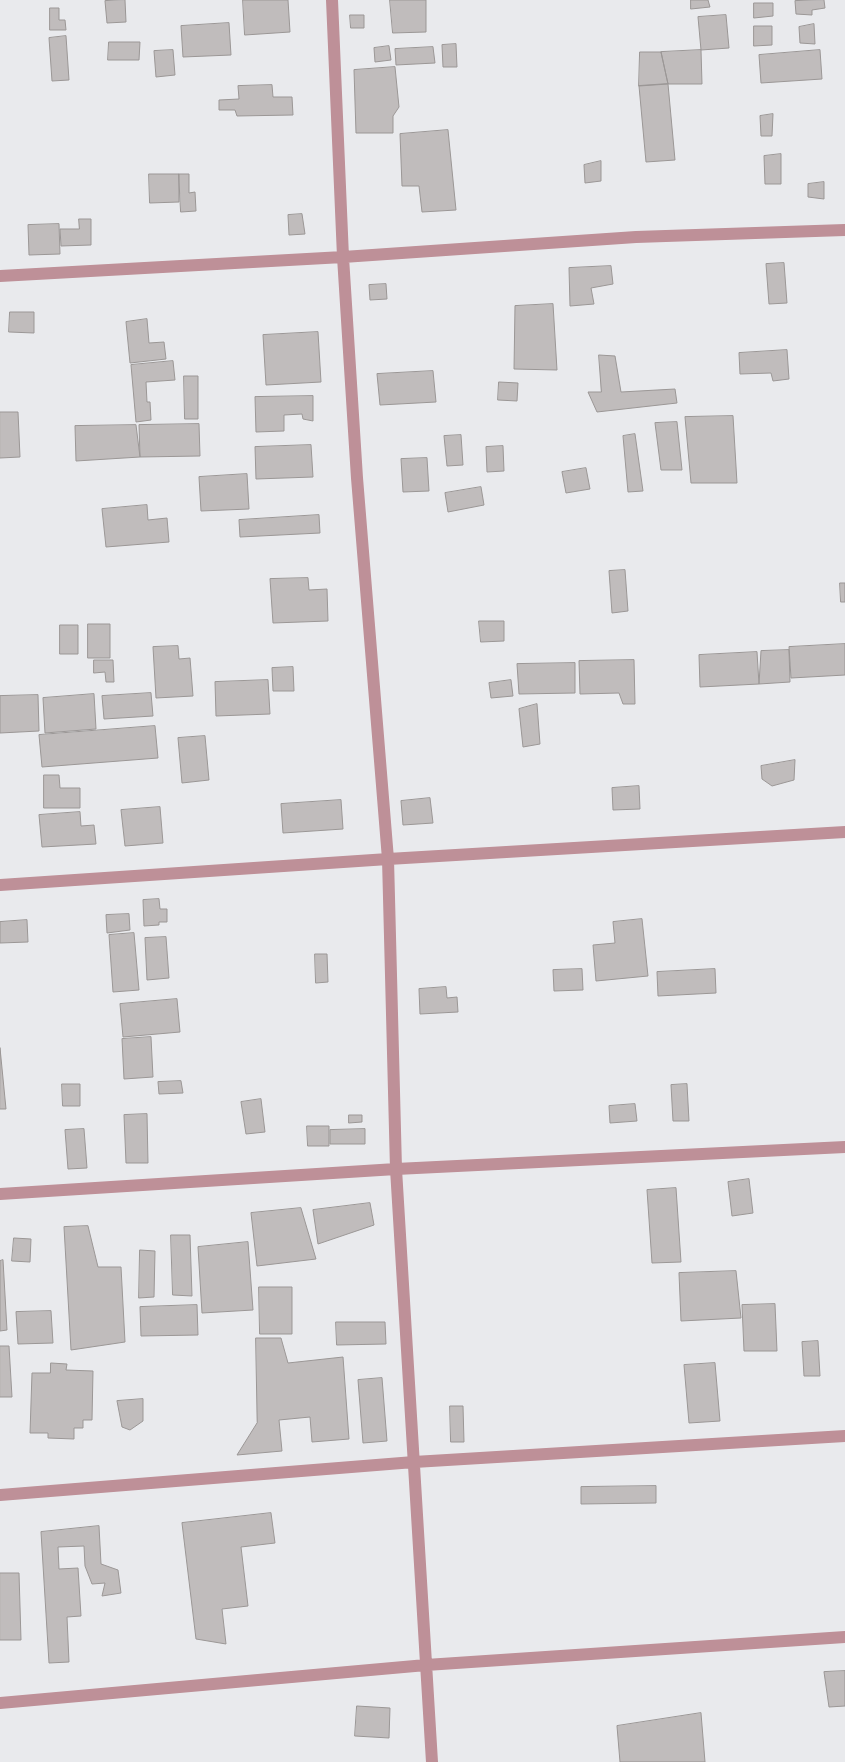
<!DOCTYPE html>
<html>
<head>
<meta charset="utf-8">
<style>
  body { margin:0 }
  canvas { display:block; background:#e9eaed }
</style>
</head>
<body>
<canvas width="845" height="1762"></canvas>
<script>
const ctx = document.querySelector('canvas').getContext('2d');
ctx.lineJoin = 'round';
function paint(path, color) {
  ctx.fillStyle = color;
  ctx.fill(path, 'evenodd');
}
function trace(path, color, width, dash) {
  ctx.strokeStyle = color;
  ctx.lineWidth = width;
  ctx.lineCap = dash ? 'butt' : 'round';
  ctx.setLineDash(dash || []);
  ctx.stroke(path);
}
const building = new Path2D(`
  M125,0L126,22L107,23L105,1Z
  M243,0H288L290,32L245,35Z
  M390,0H426V32L393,33Z
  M691,0H708L710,7L691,9Z
  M824,0L825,8L812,10V15L796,14L795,1Z
  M754,3H773V16L754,18Z
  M50,8H59V20H65L66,30H50Z
  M350,15H364V28H351Z
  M726,15L729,48L701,50L698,17Z
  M229,23L231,55L183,57L181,26Z
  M814,24L815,44L800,43L799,27Z
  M754,26H772V45L754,46Z
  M66,36L69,80L52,81L49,38Z
  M109,42H140L139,60H108Z
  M456,44L457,67H443L442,45Z
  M389,46L391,60L375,62L374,48Z
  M433,47L435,63L396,65L395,49Z
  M173,50L175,75L156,77L154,51Z
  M701,50L702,84H668L661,52Z
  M820,50L822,79L761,83L759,55Z
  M640,52H661L668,84L639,86Z
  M395,67L399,107L393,116V133H356L354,70Z
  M668,84L675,160L646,162L639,86Z
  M272,85L273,97H292L293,115L237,116L235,110H219V100L239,99L238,86Z
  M773,114L772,136H761L760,116Z
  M448,130L456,210L422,212L419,186H402L400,134Z
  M781,154V184H765L764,156Z
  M601,161V181L585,183L584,165Z
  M149,174H179V202L150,203Z
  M179,174H189V193L195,192L196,211L181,212Z
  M824,182V199L808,197V184Z
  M302,214L305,234L289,235L288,215Z
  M79,219H91V245L61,246L60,229H79Z
  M59,224L60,254L29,255L28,225Z
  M784,263L787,303L769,304L766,264Z
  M611,266L613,284L591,288L594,304L570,306L569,268Z
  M386,284L387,299L370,300L369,285Z
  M553,304L557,370L514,369L515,306Z
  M10,312H34V333L9,332Z
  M147,319L149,343L164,342L166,359L130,363L126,322Z
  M318,332L321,382L266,385L263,335Z
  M787,350L789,379L773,381L771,373L740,374L739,353Z
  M599,355L615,356L621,392L675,389L677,403L597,412L588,392H601Z
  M173,361L175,380L146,382L147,402H150L151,420L136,422L131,365Z
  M433,371L436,402L380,405L377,374Z
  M184,376H198V419H185Z
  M499,382L518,383L517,401L498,400Z
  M313,396V421L303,419L302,414L284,415V431L256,432L255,397Z
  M0,412H18L20,457L0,458Z
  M733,416L737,483H691L685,417Z
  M677,422L682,470H661L655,423Z
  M199,424L200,456L140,457L139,425Z
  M136,425L140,457L76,461L75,426Z
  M635,434L643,491L628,492L623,436Z
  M461,435L463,465L447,466L444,436Z
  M311,445L313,477L256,479L255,447Z
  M503,446L504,471L487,472L486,447Z
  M427,458L429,491L403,492L401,459Z
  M586,468L590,489L566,493L562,472Z
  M247,474L249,509L201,511L199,477Z
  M481,487L484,505L448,512L445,493Z
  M147,505L148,520L167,518L169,542L106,547L102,509Z
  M319,515L320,533L240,537L239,520Z
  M625,570L628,611L612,613L609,571Z
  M308,578L309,590L327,589L328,621L273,623L270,579Z
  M840,583H845V602H841Z
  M479,621H504V641L481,642Z
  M88,624H110V658H88Z
  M60,625H78V654H60Z
  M845,644V675L791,678L789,647Z
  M178,646L179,659L190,658L193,696L156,698L153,647Z
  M789,650L790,682L759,684L761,651Z
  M757,652L759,684L700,687L699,655Z
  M94,660H113L114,682H106L105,672L94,673Z
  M634,660L635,704H623L619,693L580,694L579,661Z
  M575,663V693L519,694L517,664Z
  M293,667L294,691H273L272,668Z
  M268,680L270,714L216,716L215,682Z
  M511,680L513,696L491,698L489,683Z
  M151,693L153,716L104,719L102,696Z
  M94,694L96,729L45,733L43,698Z
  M38,695L39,731L0,733V696Z
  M537,704L540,744L523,747L519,709Z
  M155,726L158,758L42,767L39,735Z
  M205,736L209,780L182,783L178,738Z
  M795,760L794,780L772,786L762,779L761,766Z
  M44,775H59L60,788H80V808H44Z
  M639,786L640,809L613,810L612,788Z
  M430,798L433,823L403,825L401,801Z
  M341,800L343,829L283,833L281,804Z
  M160,807L163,843L125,846L121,810Z
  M80,812L81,826L94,825L96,844L42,847L39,815Z
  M159,899L160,909H167V922H159V925L144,926L143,900Z
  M129,914L130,930L107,933L106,915Z
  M642,919L648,976L596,981L593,945L615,943L613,922Z
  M27,920L28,942L0,943V922Z
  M134,933L139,990L113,992L109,935Z
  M166,937L169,978L147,980L145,938Z
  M315,954H327L328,982L316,983Z
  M582,969L583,990L554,991L553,970Z
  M715,969L716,993L658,996L657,972Z
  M446,987L447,998L457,997L458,1012L420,1014L419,989Z
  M177,999L180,1032L123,1037L120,1004Z
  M151,1037L153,1077L124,1079L122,1039Z
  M0,1048L6,1109H0Z
  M181,1081L183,1093L159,1094L158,1082Z
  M62,1084H80V1106H63Z
  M687,1084L689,1121H673L671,1085Z
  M261,1099L265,1132L246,1134L241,1102Z
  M635,1104L637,1121L610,1123L609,1106Z
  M147,1114L148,1163H126L124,1115Z
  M349,1115H362V1122L349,1123Z
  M307,1126H329V1146H308Z
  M84,1129L87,1168L68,1169L65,1130Z
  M365,1129V1144H330V1130Z
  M749,1179L753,1213L732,1216L728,1182Z
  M676,1188L681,1262L652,1263L647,1190Z
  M370,1203L374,1225L318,1244L313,1210Z
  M301,1208L316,1259L257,1266L251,1213Z
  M88,1226L98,1267H121L125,1342L71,1350L64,1227Z
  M171,1235H190L192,1296L173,1295Z
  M14,1238L31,1239L30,1262L12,1261Z
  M248,1242L253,1310L202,1313L198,1247Z
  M140,1250L155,1251L154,1297L139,1298Z
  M3,1260L7,1330L0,1331V1261Z
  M736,1271L741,1318L681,1321L679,1273Z
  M259,1287H292V1334H260Z
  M775,1304L777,1351H744L742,1305Z
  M197,1305L198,1335L141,1336L140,1307Z
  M51,1311L53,1343L18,1344L16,1312Z
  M336,1322H385L386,1344L337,1345Z
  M256,1338H281L288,1363L343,1357L349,1439L312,1442L310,1417L279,1420L282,1451L237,1455L257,1423Z
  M818,1341L820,1376H804L802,1342Z
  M0,1346H9L12,1397H0Z
  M51,1363L67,1364L66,1370L93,1371L92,1420H83V1428H74V1439L48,1438V1433H30L32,1373H50Z
  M715,1363L720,1421L689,1423L684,1365Z
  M382,1378L387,1441L363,1443L358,1380Z
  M143,1399V1421L130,1430L122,1427L117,1401Z
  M450,1406H463L464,1442H451Z
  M656,1486V1503L581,1504V1487Z
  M271,1513L275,1543L241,1547L248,1606L222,1609L226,1644L196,1639L182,1523Z
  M99,1526L101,1564L118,1570L121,1593L102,1596L105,1583L92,1584L85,1566L84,1546L58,1547L59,1569L78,1568L81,1616L67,1617L69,1662L49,1663L41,1532Z
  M0,1573H19L21,1640H0Z
  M845,1671V1706L829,1707L824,1672Z
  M357,1706L390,1708L389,1738L355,1736Z
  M701,1713L705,1762H620L617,1726Z`);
paint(building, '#c0bcbc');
trace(building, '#9b9796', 1);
trace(new Path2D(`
  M332,0L343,257L357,478L388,859L396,1169L432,1762
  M0,276L343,257L636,237L845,230
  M0,885L388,859L845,832
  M0,1194L396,1169L845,1147
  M0,1495L414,1462L845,1436
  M0,1703L426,1665L845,1637`), '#be9098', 12);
</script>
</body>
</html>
